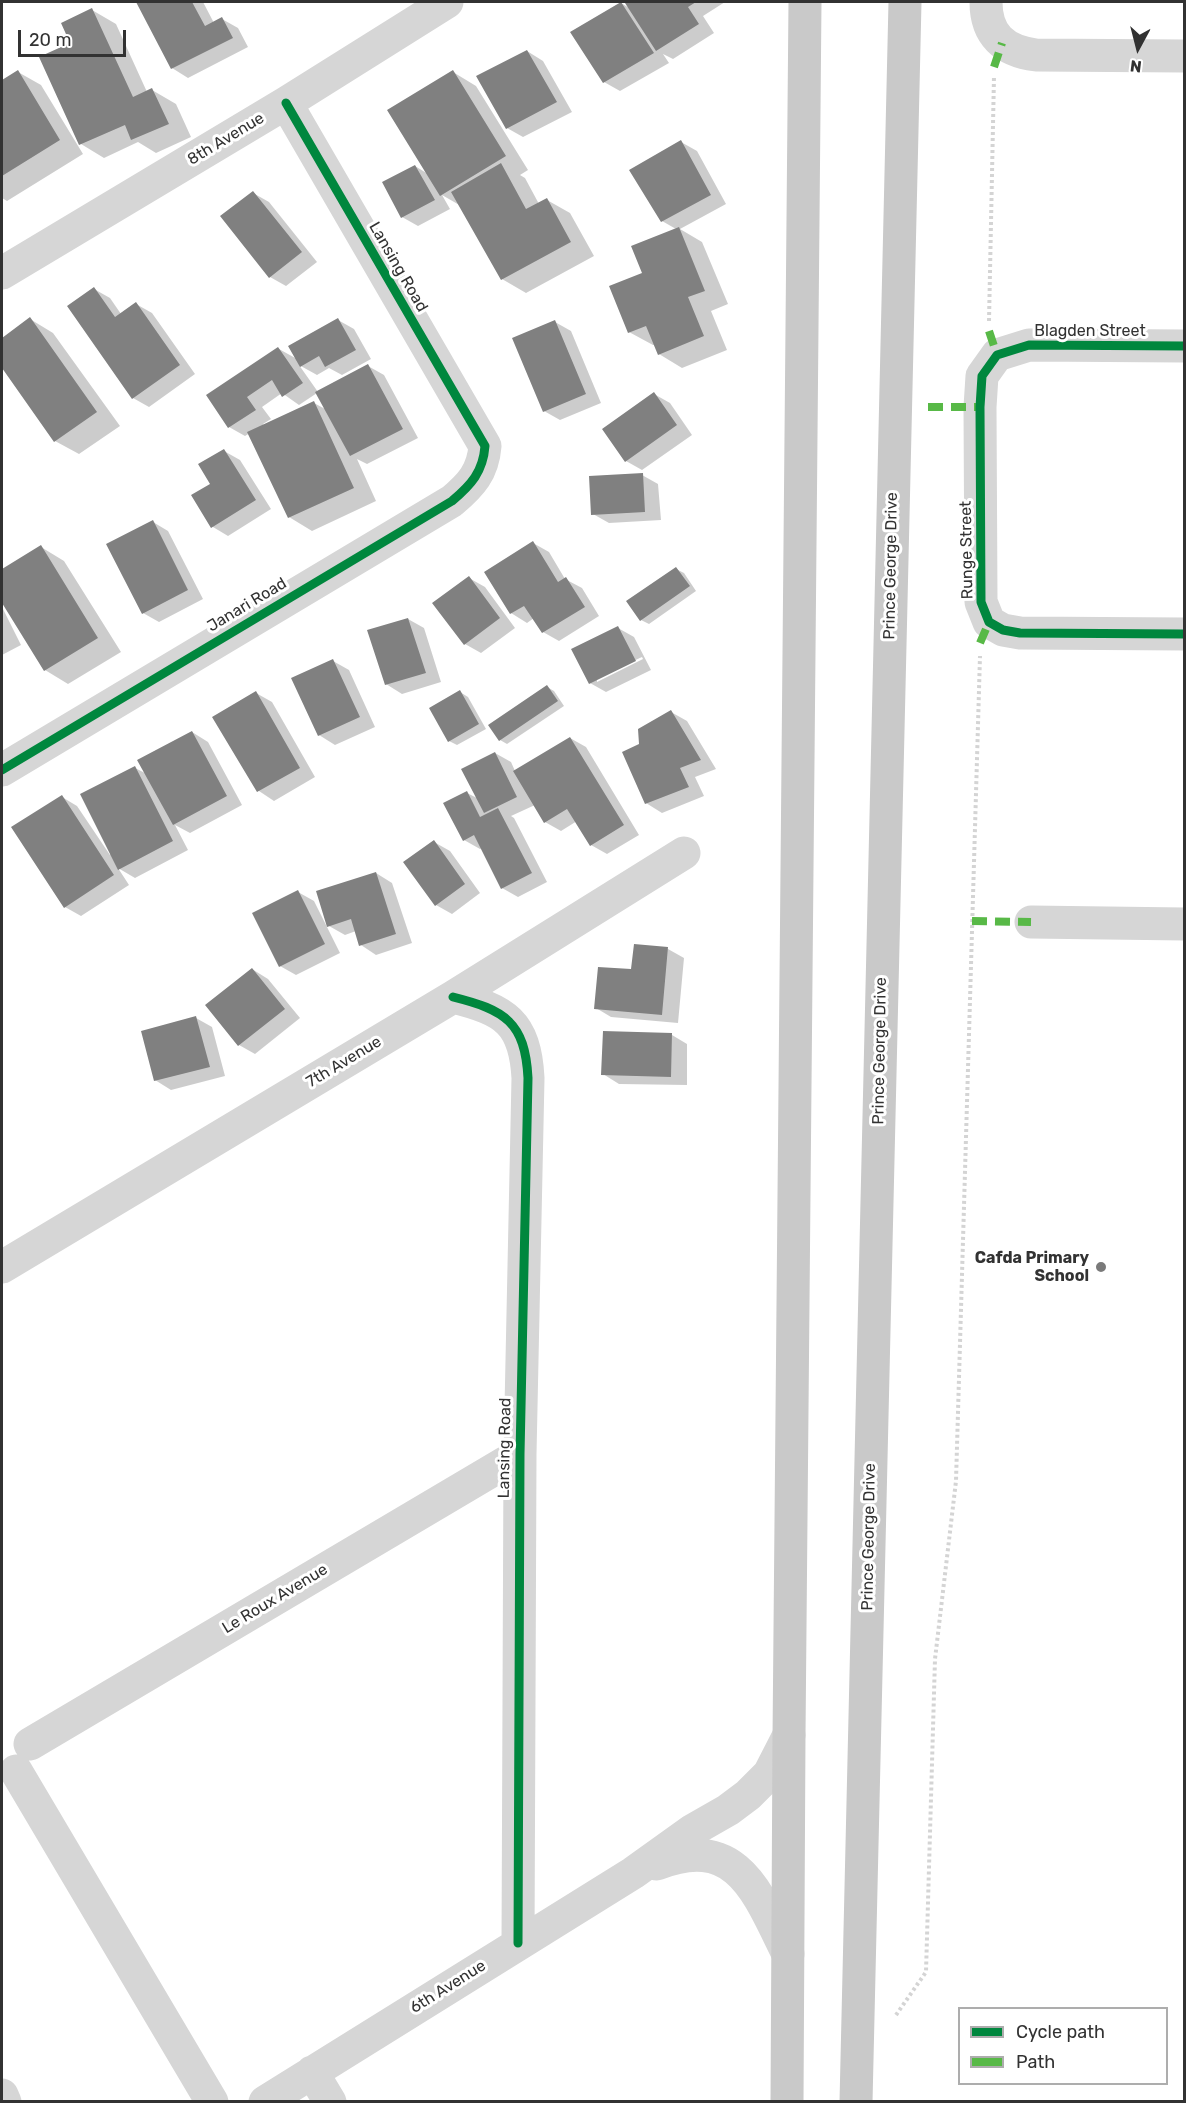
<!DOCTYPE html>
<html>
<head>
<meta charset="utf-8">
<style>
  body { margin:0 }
  #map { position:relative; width:1186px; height:2103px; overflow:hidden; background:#fff; font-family:Rubik,sans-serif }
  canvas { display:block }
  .frame { position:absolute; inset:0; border:3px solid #323232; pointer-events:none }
  .legend { position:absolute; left:958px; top:2007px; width:210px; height:78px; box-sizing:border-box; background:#fff; border:2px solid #adadad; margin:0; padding:8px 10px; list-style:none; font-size:18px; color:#323232 }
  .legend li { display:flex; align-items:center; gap:12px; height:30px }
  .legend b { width:30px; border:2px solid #adadad }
  .north { position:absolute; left:1108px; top:18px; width:60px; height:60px; -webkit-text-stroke:4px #fff; paint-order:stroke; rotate:187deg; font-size:16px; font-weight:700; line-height:24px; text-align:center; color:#323232 }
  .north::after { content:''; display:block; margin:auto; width:21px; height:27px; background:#323232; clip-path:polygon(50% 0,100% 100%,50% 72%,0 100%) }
  .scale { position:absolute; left:18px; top:30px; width:108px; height:27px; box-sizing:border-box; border:3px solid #323232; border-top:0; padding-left:8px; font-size:18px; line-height:21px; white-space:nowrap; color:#323232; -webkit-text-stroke:4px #fff; paint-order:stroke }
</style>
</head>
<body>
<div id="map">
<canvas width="1186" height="2103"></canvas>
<div class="frame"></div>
<ul class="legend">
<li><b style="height:8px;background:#00873e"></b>Cycle path</li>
<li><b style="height:8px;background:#58b947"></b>Path</li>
</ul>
<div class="north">N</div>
<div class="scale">20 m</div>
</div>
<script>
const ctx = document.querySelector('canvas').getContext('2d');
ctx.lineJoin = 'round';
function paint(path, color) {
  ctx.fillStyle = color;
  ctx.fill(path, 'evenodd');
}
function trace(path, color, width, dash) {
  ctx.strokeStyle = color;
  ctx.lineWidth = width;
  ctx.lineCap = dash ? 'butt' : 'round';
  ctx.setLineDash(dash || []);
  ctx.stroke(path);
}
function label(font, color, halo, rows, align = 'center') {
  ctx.font = font + ' Rubik,sans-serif';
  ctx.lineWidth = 6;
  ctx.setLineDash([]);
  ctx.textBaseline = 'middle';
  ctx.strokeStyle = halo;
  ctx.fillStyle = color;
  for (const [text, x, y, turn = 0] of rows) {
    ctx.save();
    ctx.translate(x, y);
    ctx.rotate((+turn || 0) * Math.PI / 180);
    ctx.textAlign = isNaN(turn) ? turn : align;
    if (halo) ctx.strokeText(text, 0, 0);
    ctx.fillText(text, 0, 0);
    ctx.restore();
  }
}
paint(new Path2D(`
  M137,2H203L214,23L222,19L238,28L248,47L188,78L172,68Z
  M631,2H725L703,16L714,33L673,59L663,54L669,63L620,91L604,82L621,3L631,9L628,3Z
  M92,10L116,24L147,92L152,90L176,104L191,137L156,153L138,142L104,158L81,144L72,43Z
  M527,51L543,61L572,112L523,137L507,128Z
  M18,72L41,85L83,154L7,201L2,198V82Z
  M453,72L476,86L528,170L520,175L525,178L539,204L547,200L570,213L594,256L526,293L502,279L461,206L442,195L450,209L418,226L402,217L415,166L428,174Z
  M681,142L697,151L726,204L680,229L702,242L728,304L711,311L727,350L682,368L659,354L655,345H653L629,332L644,274L676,229L662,221Z
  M253,193L269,202L317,262L286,286L270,277Z
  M94,289L110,298L121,314L136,304L152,313L195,374L149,407L133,398Z
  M30,319L53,333L120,426L79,454L55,441L2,365V339Z
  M338,320L354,329L371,359L342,375L329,368L317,375L299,365L318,392L368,366L384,375L418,438L367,464L357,459L376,501L312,531L289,517L250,433L245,436L229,427L208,395L279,349L297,359ZM282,393L299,405L317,393L327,410L314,403L264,426L263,424L271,419L262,407Z
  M555,322L571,331L601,403L560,420L544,411Z
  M654,394L670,403L692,435L642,470L626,461Z
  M224,451L240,460L271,509L228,536L213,527L193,496L212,484Z
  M642,475L658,484L661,520L609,523L593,514Z
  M153,522L168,531L203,599L159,622L143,613Z
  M533,543L549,552L565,579L582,588L599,616L559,641L543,632L534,618L527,623L511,613L486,572Z
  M41,547L64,561L121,652L68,684L45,670L2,600V571Z
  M676,569L684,573L696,591L649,624L641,620Z
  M469,578L485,587L515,628L481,653L465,644Z
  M2,607L21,645L2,655Z
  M408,619L424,628L441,682L402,694L386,684Z
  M618,628L634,637L651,670L606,692L590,683ZM642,657L643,659L597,682V678Z
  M333,661L349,670L375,727L335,745L319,735L293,679Z
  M547,687L554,691L564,706L507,744L500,740Z
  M460,692L468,697L486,729L457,745L449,741Z
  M256,693L272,702L315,777L274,801L259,791L214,717Z
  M671,712L687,721L716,769L695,777L704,796L662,813L646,803L641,745Z
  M192,732L208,742L242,805L190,833L175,825L188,850L135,878L118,868L129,885L81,916L65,907L62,797L77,806L110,855L135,768L147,774Z
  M570,738L586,747L639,835L607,854L591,845L577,821L561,831L545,822L535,805L511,816L514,818L547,882L518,897L502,888L482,848L480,849L464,840L467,793L479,799L495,753L511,762L515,771Z
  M434,842L450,851L480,893L452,914L436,905Z
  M376,873L392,883L412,943L376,955L361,945L356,931L345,935L329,926Z
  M298,892L314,901L340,953L296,975L280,966Z
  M635,946L668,949L684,958L678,1023L611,1017L596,1008L632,971Z
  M252,969L268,979L300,1018L255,1054L239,1045Z
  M196,1018L212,1027L225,1076L171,1090L155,1080Z
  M672,1035L687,1044V1085L619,1084L603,1074Z`), '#0003');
paint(new Path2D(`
  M136,2H192L205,26L222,17L233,38L171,69Z
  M621,2L654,53L603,83L570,32Z
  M627,2H696L688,7L699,24L656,51L625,3Z
  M92,8L133,97L152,88L169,124L131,140L125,125L79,145L39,57L70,43L61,23Z
  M527,50L557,102L506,129L476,76Z
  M18,70L60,140L2,176V80Z
  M453,70L506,156L440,196L387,110Z
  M681,140L711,195L661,222L629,170Z
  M501,163L526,209L547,198L571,242L501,280L451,192Z
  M415,165L435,200L401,218L382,182Z
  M253,191L302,252L269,278L220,216Z
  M679,227L705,291L688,297L704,336L658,355L646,326L628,333L609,286L642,273L631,246Z
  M94,287L115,317L136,302L180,365L132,399L67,306Z
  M30,317L97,412L54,442L2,368V338Z
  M338,318L356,350L325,367L319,356L300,367L288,346Z
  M555,320L586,394L543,412L512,338Z
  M278,347L303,383L282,397L272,380L247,397L256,410L228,428L206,395Z
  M368,364L403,429L350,456L315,392Z
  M654,392L677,425L625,462L602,429Z
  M314,401L354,488L288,518L247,432Z
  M224,449L256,500L211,528L191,495L210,484L198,464Z
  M643,473L645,512L591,515L589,476Z
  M153,520L188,590L142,614L106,544Z
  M533,541L558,582L566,577L585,607L542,633L524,606L510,614L484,572Z
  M41,545L98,638L44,671L2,603V569Z
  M676,567L690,586L640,621L626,601Z
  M469,576L500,618L464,645L432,603Z
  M408,618L426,673L385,685L367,630Z
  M618,626L636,661L589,684L571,649Z
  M333,659L360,717L318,736L291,678Z
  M547,685L558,701L499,741L488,725Z
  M460,690L479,724L448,742L429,708Z
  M256,691L300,768L257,792L212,717Z
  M671,710L701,760L680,768L689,787L645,804L622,752L639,744L638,729Z
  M192,731L227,796L173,825L137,760Z
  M570,737L624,825L590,846L567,809L544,823L513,771Z
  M495,752L517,797L484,813L461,769Z
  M135,766L173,841L118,870L80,794Z
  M467,791L480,817L498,808L532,873L501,889L474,835L463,841L443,803Z
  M62,795L114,875L64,908L11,827Z
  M434,840L465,884L435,906L403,862Z
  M376,872L396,934L359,946L351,919L327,927L316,891Z
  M298,890L325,944L279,967L252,913Z
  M634,944L668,947L662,1015L594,1009L598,967L631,969Z
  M252,968L285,1009L238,1046L205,1005Z
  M196,1016L210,1067L154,1081L141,1031Z
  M603,1031L672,1033L671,1077L601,1075Z`), '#808080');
trace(new Path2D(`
  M989,321L994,76
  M896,2015L926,1972L935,1659L956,1481L980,656`), '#d4d4d4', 4, [3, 3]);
trace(new Path2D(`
  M986,2C986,35 1004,51 1036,55L1184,56
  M2,273L286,103L447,2
  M1184,346L1029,345L997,355L982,376L980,407L981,602L989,622L1003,630L1020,633L1184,634
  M2,770L452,501C471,485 483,472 485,446L286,103
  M1031,922L1184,924
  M453,997C505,1010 525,1022 528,1078L520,1454L518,1943
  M2,1267L453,997L684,853
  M30,1744L520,1454
  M16,1771L212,2102
  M657,1864C738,1832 758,1894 788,1954
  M312,2072L330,2102
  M2,2095L5,2102
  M265,2102L633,1873L693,1830L728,1810L748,1795L769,1774L789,1735`), '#d6d6d6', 33);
trace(new Path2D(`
  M787,2102L789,1735L805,2
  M856,2102L905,2`), '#c9c9c9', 33);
trace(new Path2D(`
  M994,67L1002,43
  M989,331L997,355
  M928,407H980
  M980,643L989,622
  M972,921L1031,922`), '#58b947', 8, [15, 8]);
trace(new Path2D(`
  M1184,346L1029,345L997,355L982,376L980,407L981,602L989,622L1003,630L1020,633L1184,634
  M2,770L452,501C471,485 483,472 485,446L286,103
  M453,997C505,1010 525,1022 528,1078L520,1454L518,1943`), '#00873e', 9);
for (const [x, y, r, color] of [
  [1101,1267,6,"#7a7a7a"]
]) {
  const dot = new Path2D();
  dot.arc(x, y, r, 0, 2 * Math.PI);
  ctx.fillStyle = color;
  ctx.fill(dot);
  trace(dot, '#fff', 2);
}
label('16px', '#323232', '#fff', [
  ["8th Avenue",226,139,-31],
  ["Lansing Road",398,267,60],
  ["Blagden Street",1090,331],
  ["Runge Street",967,550,-91],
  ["Prince George Drive",891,566,-89],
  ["Janari Road",247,605,-31],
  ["Prince George Drive",880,1051,-89],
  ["7th Avenue",344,1062,-31],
  ["Lansing Road",505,1448,-89],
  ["Prince George Drive",869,1537,-89],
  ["Le Roux Avenue",275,1599,-31],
  ["6th Avenue",448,1987,-32]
]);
label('bold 16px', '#323232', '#fff', [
  ["Cafda Primary",1089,1258],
  ["School",1089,1276]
], 'right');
</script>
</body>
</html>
